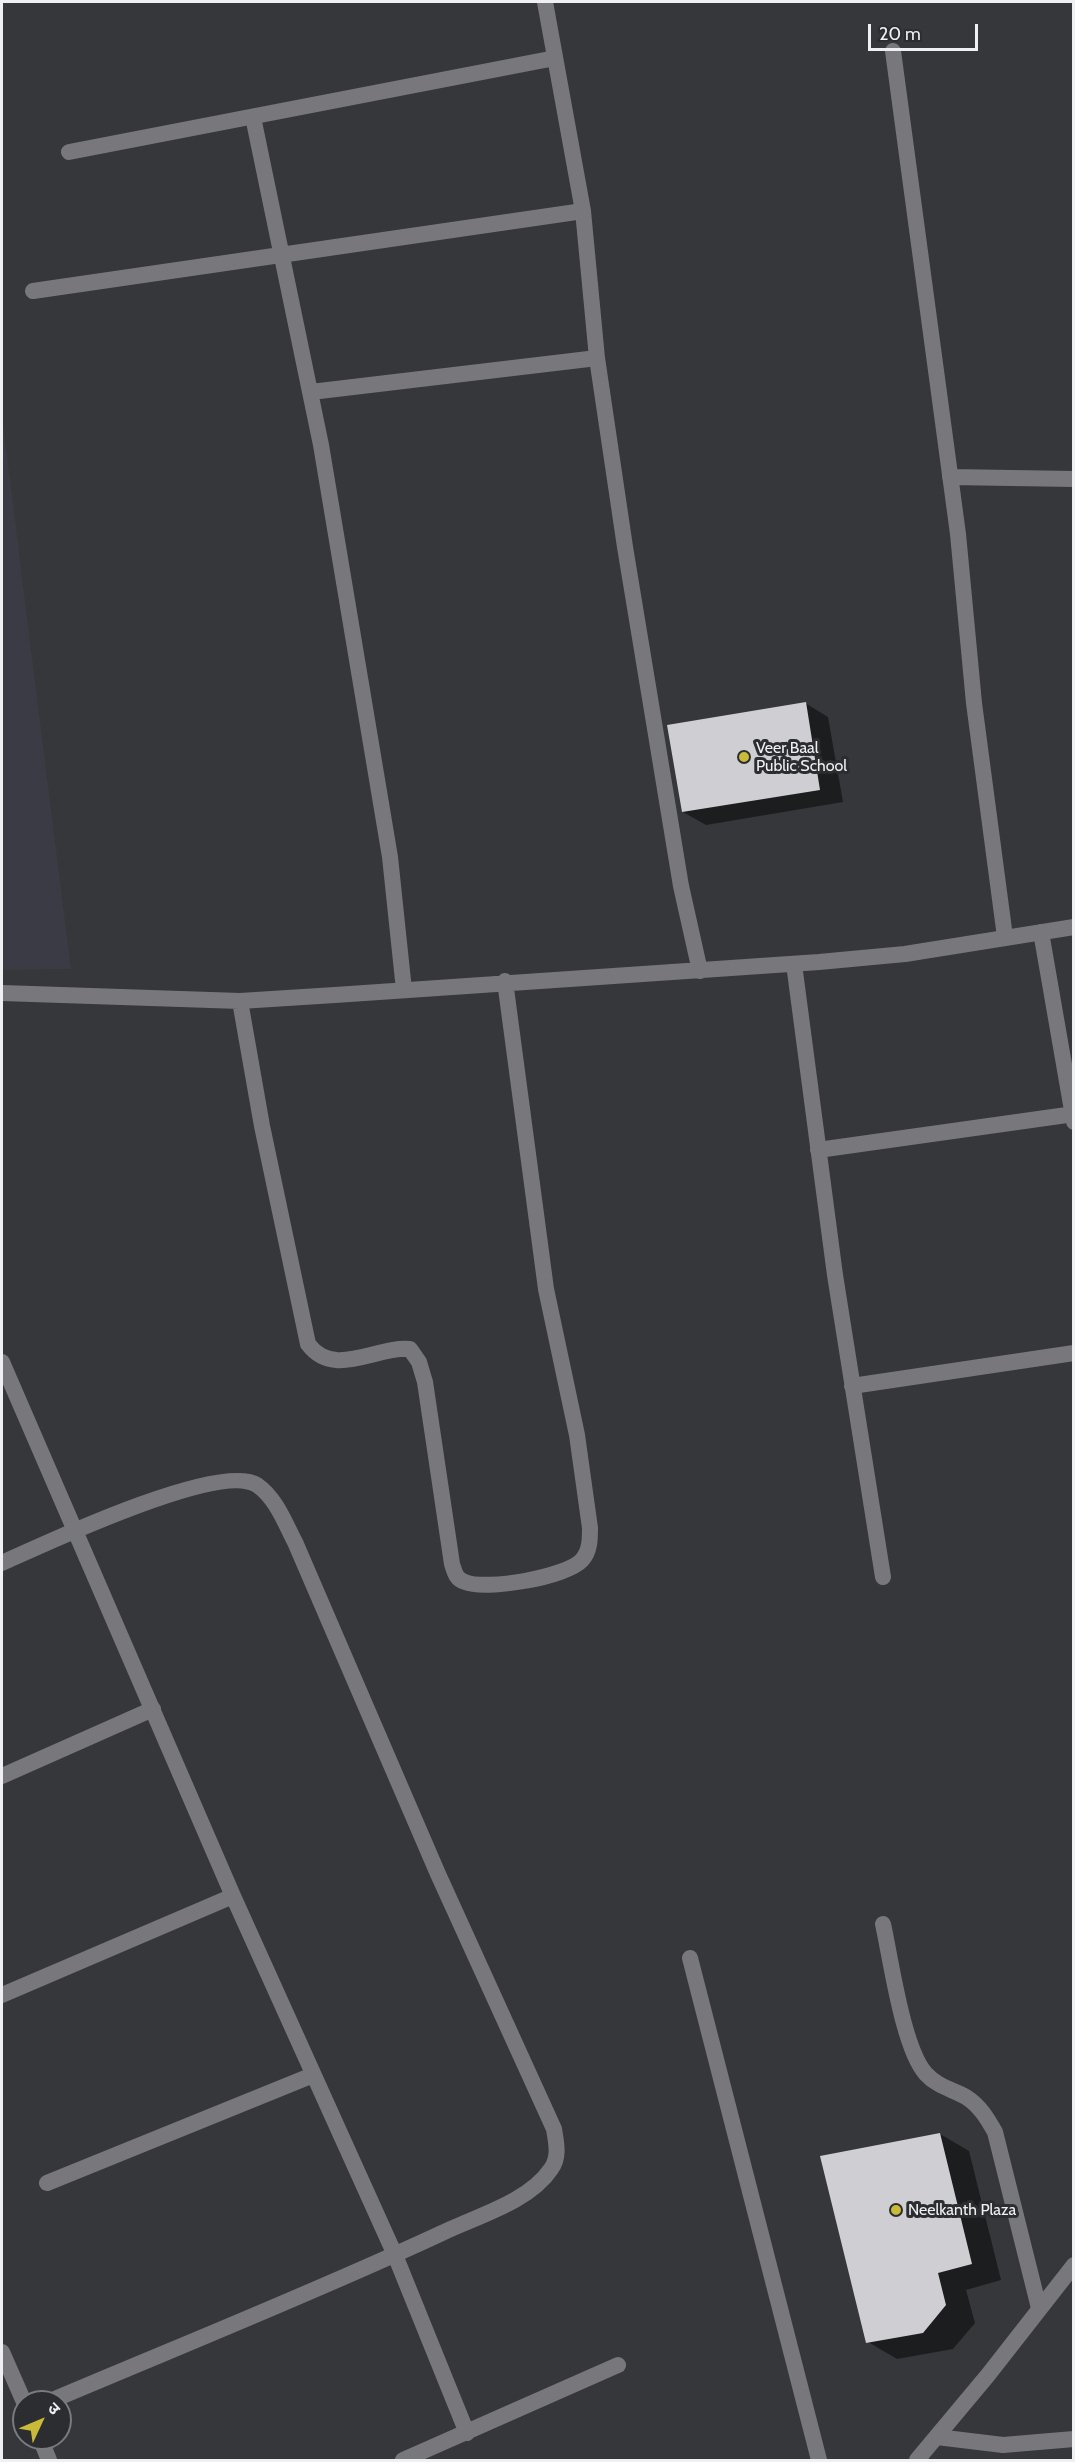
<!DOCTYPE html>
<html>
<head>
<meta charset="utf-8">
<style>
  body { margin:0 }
  #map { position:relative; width:1075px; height:2462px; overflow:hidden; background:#36373a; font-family:Cabin,"Noto Sans Devanagari",sans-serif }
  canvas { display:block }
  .frame { position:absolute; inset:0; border:3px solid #eff0f2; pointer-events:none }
  .north { position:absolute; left:12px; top:2390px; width:60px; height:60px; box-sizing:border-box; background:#2c2d30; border:2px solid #7a7b7e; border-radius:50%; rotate:46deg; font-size:16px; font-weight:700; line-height:24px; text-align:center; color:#eff0f2 }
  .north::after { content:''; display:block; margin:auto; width:21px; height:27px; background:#c9ba3a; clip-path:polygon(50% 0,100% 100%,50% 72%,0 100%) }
  .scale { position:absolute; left:868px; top:24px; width:110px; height:27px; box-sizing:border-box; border:3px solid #eff0f2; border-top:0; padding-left:8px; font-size:18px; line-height:21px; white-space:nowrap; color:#eff0f2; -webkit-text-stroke:4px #2c2d30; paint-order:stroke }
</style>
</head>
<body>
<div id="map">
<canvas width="1075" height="2462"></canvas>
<div class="frame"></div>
<div class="north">उ</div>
<div class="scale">20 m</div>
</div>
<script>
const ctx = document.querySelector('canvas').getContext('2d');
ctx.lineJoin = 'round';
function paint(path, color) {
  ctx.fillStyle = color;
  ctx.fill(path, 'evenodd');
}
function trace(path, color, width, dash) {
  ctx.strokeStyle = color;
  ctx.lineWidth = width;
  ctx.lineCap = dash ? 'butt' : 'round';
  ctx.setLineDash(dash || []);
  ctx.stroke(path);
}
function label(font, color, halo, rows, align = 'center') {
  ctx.font = font + ' Cabin,sans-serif';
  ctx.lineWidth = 6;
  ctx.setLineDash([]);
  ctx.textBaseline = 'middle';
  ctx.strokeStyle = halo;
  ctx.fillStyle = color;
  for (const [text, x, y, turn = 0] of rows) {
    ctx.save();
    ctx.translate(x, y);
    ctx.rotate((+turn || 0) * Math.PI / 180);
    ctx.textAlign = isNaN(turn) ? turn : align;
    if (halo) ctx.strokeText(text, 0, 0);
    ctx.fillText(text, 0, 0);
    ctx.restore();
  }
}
paint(new Path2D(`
  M2,416L71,969L2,970Z`), '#3b3b45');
paint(new Path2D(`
  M805,703L828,717L843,802L706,825L683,812Z
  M940,2134L969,2151L1001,2280L966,2290L975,2323L953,2349L897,2359L868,2342Z`), '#0007');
paint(new Path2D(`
  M806,702L820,790L682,812L667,725Z
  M940,2133L972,2264L938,2273L946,2305L923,2333L866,2343L820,2156Z`), '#cfcfd3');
trace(new Path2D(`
  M883,1924C891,1960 903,2049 926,2074C938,2087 952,2089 966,2097C980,2106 987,2118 995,2132L1039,2308`), '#78787c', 16);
trace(new Path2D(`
  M545,2L583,211L597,358L625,547L681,886L700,971
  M893,51L958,534L974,703L1005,937
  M253,117L321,445L390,857L404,990
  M69,152L555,58
  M33,291L583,211
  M311,392L597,358
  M950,477L1074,479
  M1041,932L1074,1122
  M794,964L835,1275L883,1577
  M2,993L240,1001L335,995L819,962L905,954L1074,927
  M240,1001L262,1126L308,1344C334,1379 376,1346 410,1349L419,1362L425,1382L452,1564C455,1573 456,1579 465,1582C486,1591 567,1577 582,1560C590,1551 590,1539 590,1528L577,1435L546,1289L505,981
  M818,1150L1074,1114
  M2,1362L233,1896L395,2255L467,2433
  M852,1386L1074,1353
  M2,1563C44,1544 220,1461 257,1485C276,1498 285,1523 295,1542L438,1874L554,2129C556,2142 560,2157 551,2169C529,2202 477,2216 442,2233C313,2293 180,2346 48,2402
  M2,1776L153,1709
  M690,1958L819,2460
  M2,1995L233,1896
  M47,2183L313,2075
  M2,2352L24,2402
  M937,2437L1003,2445L1074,2439
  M40,2438L49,2460
  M403,2460L618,2365
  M917,2460L988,2375L1074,2265`), '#78787c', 16);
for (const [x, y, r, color] of [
  [744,757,6,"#c9ba3a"],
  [896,2210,6,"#c9ba3a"]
]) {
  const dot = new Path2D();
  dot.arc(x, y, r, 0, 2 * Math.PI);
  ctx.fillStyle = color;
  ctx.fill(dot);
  trace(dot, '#2c2d30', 2);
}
label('16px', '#eff0f2', '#2c2d30', [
  ["Veer Baal",756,748],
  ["Public School",756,766],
  ["Neelkanth Plaza",908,2210]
], 'left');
</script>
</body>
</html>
